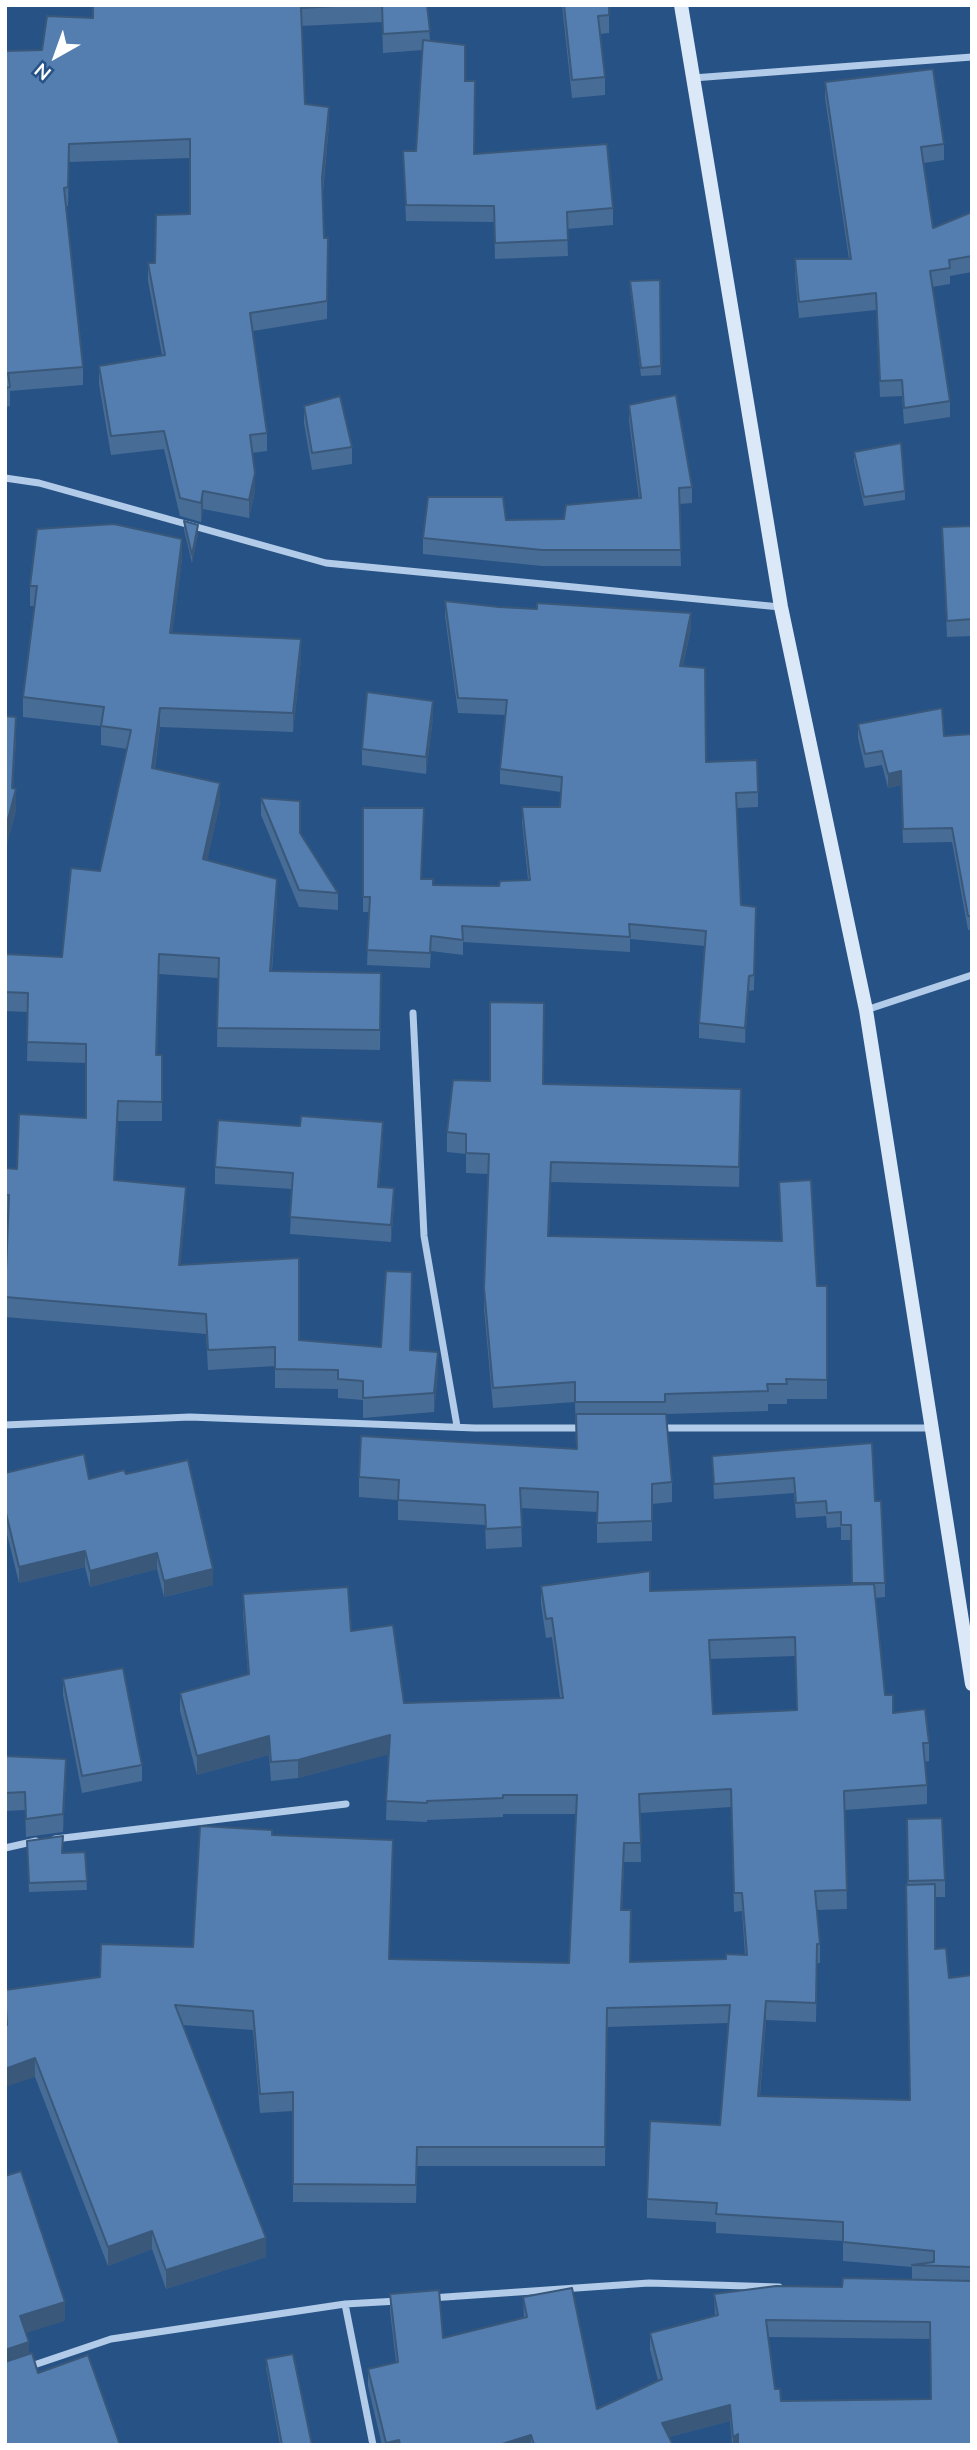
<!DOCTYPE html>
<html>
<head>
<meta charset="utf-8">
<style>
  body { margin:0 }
  #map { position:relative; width:977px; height:2450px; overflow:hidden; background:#275285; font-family:Mulish,sans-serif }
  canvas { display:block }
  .frame { position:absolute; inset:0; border:7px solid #fff; pointer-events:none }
  .north { position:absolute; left:21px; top:21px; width:70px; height:70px; -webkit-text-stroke:5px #275285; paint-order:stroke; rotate:220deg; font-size:19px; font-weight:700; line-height:28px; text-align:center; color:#fff }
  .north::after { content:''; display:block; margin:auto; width:24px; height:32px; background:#fff; clip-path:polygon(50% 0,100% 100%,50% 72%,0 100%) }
</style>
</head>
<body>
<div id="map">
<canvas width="977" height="2450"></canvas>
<div class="frame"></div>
<div class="north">N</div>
</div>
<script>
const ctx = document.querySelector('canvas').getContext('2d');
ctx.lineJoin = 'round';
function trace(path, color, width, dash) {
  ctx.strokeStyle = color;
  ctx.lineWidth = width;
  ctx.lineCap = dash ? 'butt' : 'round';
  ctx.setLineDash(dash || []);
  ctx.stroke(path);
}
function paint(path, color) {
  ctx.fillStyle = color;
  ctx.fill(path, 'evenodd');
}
trace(new Path2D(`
  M693,78L972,57
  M5,478L39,483L326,563L780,607
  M866,1010L972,975
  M413,1013L424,1236L457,1426
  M5,1425L190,1417L475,1428H585
  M660,1428H929
  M55,1839L346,1804
  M5,1848L36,1841
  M431,2298L649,2283L779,2287
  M345,2304L373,2445
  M28,2367L111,2339L345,2304L398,2301`), '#b1cbe8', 7);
trace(new Path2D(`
  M681,5L781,607L866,1010L972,1684`), '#dbe8f7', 14);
paint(new Path2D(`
  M93,5H427L430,40L465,81L474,154L613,208V225L567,229L568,256L495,259L494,222L406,221L403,151H416L423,50L383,53L382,22L301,26L305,104L329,125L323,192L324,238H328L327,319L253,331L267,433V451L252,453L255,491L249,518L203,509L201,522L180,516L164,449L111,455L99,384V366L162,355L148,281V263H155L190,214V158L69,162L68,206H66L83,367V385L10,391V406L5,407V51L42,50L93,18Z
  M562,5H609V33L600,34L605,77V95L572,98Z
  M825,82L944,144V160L924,163L933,228L972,212V272L950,276V284L932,287L950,401V417L904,424L902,396L880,397L876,310L799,318L795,276V259H849L825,98Z
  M660,280L661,375L641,376L630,289V281Z
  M629,405L692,487V503L679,504L681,566H542L423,554V538L506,520L564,519L639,499L629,421Z
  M304,406L352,447V464L312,470L304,423Z
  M854,452L905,491V500L864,506L854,461Z
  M184,521L198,534L192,563L184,530Z
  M972,526V636L947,637L942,527Z
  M182,559L172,633L301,659L293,732L160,727L155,768L220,803L207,860L277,899L272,971L381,973L380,1050L217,1047L218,978L159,974L157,1055H162V1121H118L115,1180L186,1207L180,1265L299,1340L411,1350L438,1372L434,1412L363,1418V1400L338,1398V1389L275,1388V1366L208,1370L206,1334L5,1317V1283L8,1214H5V1168L17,1169L86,1118V1063L27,1061L28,1012L5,1011V954L62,957L100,871L127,749L101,745V726L23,717V697L35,606H30V586Z
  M445,601L691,628L683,666L706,762L758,792V807L737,808L741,905L756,907L754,990L749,991L745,1043L699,1038V1023L705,946L630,939V952L463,942V955L431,951L430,968L367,965L369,912H363V808L424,823L421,879L433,885L499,886L528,880L522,822V807H560L561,792L500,784V769L505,715L458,713L445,616Z
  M5,716L16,738L13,788L16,810L7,844H5Z
  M433,717L426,774L362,765V749Z
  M858,724L944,736L972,734V930H968L952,842L903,843L901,785L888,788L882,765L865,768L858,738Z
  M261,798L300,833L338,893V910L299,907L261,815Z
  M543,1084L741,1109L739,1187L551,1182L549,1236L781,1241L779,1182L817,1286H827V1399H787V1404H768V1411L666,1414L672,1482V1502L652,1504V1541L597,1543V1512L521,1508L522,1547L486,1549L485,1525L398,1520V1500L359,1497V1477L576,1448L575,1402L493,1408L484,1308L488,1174L466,1173V1154L447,1152V1132Z
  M383,1138L379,1187L394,1205L391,1242L290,1234L292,1189L215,1184V1167Z
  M712,1456L875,1501L885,1583V1597L875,1598L885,1695L893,1713L929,1743V1761L925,1762L927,1785V1804L845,1810L847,1909L817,1910L820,1944V1963H817L816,2022L766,2020L760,2096L910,2100L907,1836L945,1880V1897H935V1949L949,1978L972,1975V2445H732L730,2421L669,2437L673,2445H382L368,2386V2369L396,2362L390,2311V2294L443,2338L524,2317L523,2297L597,2409L658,2380L650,2350V2333L715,2316L714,2294L842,2287L912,2280V2267L843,2261V2241L716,2233V2222L647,2218V2199L720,2125L728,2023L607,2027L605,2166H417L416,2203L293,2202V2111L260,2113L253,2030L182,2025L266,2257L166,2289L152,2249L108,2266L35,2077L6,2025L5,1990L100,1977L193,1947L272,1835L393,1859L389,1959L569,1963L576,1814H503V1817L427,1820V1822L386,1820L388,1754L298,1778L271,1781L269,1755L197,1775L180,1711V1693L248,1674L243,1613V1594L351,1631L404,1703L560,1698L552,1637L546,1638L541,1604V1586L650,1591L852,1585L851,1540H841V1527L827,1528L826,1516L796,1518L794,1493L714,1499ZM795,1656L797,1710L713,1714L710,1659ZM731,1807L734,1912L742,1911L745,1955L726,1959L630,1962L622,1910L624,1862H641L640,1813ZM768,2337L930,2339V2399L781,2401L775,2389Z
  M5,1473L89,1479L126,1474L213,1585L164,1597L157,1569L90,1587L85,1567L19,1583L5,1526Z
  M63,1679L142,1765V1781L82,1793L63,1695Z
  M5,1756L66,1777L63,1832L26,1837L25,1810L5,1811Z
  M27,1849L62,1853L85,1852L87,1890L29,1892Z
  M266,2359L312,2445H280L266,2367Z`), '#476c96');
paint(new Path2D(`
  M329,107V125L322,196V178Z
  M255,473V491L249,518V500Z
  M203,491V509L201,522V503Z
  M198,525V534L192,563V555Z
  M182,539V559L170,652V633Z
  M691,613V628L680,681V666Z
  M301,639V659L293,732V713Z
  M433,701V717L426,774V757Z
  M160,708V727L152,787V768Z
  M16,717V738L12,805L16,789V810L7,844V823L12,788Z
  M901,771V785L888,788V774Z
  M220,783V803L203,879V859Z
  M424,808V823L421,894V879Z
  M277,879V899L270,990V971Z
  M749,976V991L745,1043V1028Z
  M118,1101V1121L114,1200V1180Z
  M383,1122V1138L378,1203V1187Z
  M551,1162V1182L548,1256V1236Z
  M186,1187V1207L179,1285V1265Z
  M394,1188V1205L391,1242V1225Z
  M438,1352V1372L434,1412V1393Z
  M85,1551V1567L19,1583V1567Z
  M157,1553V1569L90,1587V1571Z
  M213,1569V1585L164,1597V1581Z
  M390,1735V1754L298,1778V1760Z
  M269,1736V1755L197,1775V1756Z
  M66,1759V1777L63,1832V1814Z
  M393,1840V1859L389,1977V1959Z
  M766,2001V2020L758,2115V2096Z
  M35,2058V2077L5,2087V2069Z
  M152,2231V2249L108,2266V2247Z
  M266,2238V2257L166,2289V2270Z
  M65,2302V2321L20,2335V2316Z
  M29,2342V2361L5,2369V2350Z
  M730,2405V2421L662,2439V2423Z
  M738,2434V2445H733V2437Z
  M531,2435V2445H499Z
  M399,2440V2445H386V2443Z`), '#3a587a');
const building = new Path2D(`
  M93,5H352L301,8L305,104L329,107L322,178L324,238H328L327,301L250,313L267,433L250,435L255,473L249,500L203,491L201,503L180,498L164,431L111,436L99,366L165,355L148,263H155L156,215L190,214V139L69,144L68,187L64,188L83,367L8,373L10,387L5,388V51L42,50L47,16L93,18Z
  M382,5H427L430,31L383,34Z
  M564,5H609V15L598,16L605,77L572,80Z
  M423,40L465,45V81H475L474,154L607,144L613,208L567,212L568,240L495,243L494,206L406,205L403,151H416Z
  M933,69L944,144L921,147L933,228L972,212V256L949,260L950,268L930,271L950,401L904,408L902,380L880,381L876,293L799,302L795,259H851L825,82Z
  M660,280L661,366L641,368L630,281Z
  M676,395L692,487L679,488L681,550H542L423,538L428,497H503L506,520L564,519L566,505L641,498L629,405Z
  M340,396L352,447L312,453L304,406Z
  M901,443L905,491L864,497L854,452Z
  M184,521L198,525L192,555Z
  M114,524L182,539L170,633L301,639L293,713L160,708L152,768L220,783L203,859L277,879L270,971L381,973L380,1030L217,1028L219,958L159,954L156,1055H162V1102L118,1101L114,1180L186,1187L179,1265L299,1258V1340L381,1347L386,1271L412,1272L410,1350L438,1352L434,1393L363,1398V1381L338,1379V1370L275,1369V1347L208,1350L206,1314L5,1297L9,1195H5V1168L17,1169L19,1114L86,1118V1044L27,1042L28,993L5,992V954L62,957L71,868L100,871L131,730L101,726L104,707L23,697L37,586H30L37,529Z
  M972,526V619L947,621L942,527Z
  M445,601L499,607L537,609V603L691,613L680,666L705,668L706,762L757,760L758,792L736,793L741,905L756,907L754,975L749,976L745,1028L699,1023L706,931L629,924L630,937L462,926L463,940L431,936L430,953L367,950L370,897H363V808H424L421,879H433V885L499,886L500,881L530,880L522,807H560L562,777L500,769L507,700L458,698Z
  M367,692L433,701L426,757L362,749Z
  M942,708L944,736L972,734V916H968L952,828L903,829L901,771L888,774L882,751L865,754L858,724Z
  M5,716L16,717L12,788L16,789L7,823H5Z
  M261,798L300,801V833L338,893L299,890Z
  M490,1002L544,1003L543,1084L741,1089L739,1167L551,1162L548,1236L782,1241L779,1182L811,1180L817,1286H827V1380L786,1379L787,1384H767L768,1391L665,1394V1402H575V1382L493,1388L484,1288L489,1154L466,1153V1134L447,1132L453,1080L490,1081Z
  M301,1116L383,1122L378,1187L394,1188L391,1225L290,1217L293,1173L215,1167L218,1120L300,1126Z
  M576,1414H666L672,1482L652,1484V1521L597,1523L598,1492L520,1488L522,1527L486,1529L485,1505L398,1500L399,1480L359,1477L361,1436L577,1449Z
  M872,1443L875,1501H881L885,1583H852L851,1525H841V1512L827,1513L826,1501L796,1503L794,1478L714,1484L712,1456Z
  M84,1454L89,1479L124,1470L126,1474L188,1460L213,1569L164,1581L157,1553L90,1571L85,1551L19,1567L5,1509V1473Z
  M650,1571V1591L874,1584L885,1695H893V1713L925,1709L929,1743H923L927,1785L844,1791L847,1890L815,1891L820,1944H817L816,2003L766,2001L758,2096L910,2100L906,1885L935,1884V1949L946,1948L949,1978L972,1975V2267L912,2265L934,2262V2251L843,2242V2222L716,2214L717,2203L647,2199L650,2121L720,2125L730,2005L607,2008L605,2147H417L416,2185L293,2184V2092L260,2094L253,2011L175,2005L266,2238L166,2270L152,2231L108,2247L35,2058L5,2069V2025H7L5,1990L100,1977L101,1944L193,1947L200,1826L272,1830V1835L393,1840L389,1959L569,1963L577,1795H503V1798L427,1801V1803L386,1801L390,1735L298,1760L271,1762L269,1736L197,1756L180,1693L249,1674L243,1594L348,1587L351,1631L393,1625L404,1703L563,1698L552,1618L546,1619L541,1586ZM795,1637L797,1710L713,1714L709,1640ZM731,1789L734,1893H742L747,1955L726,1954V1959L630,1962L631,1910H621L624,1843H641L639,1794Z
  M123,1668L142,1765L82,1776L63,1679Z
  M5,1756L66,1759L63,1814L26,1819L25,1792L5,1793Z
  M942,1818L945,1880L908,1881L907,1819Z
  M63,1836L62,1853L85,1852L87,1881L29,1883L27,1841Z
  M21,2171L65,2302L20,2316L29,2342L5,2350V2176Z
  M843,2278L972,2281V2445H738V2434L733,2437L730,2405L662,2423L673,2445H534L531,2435L499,2445H400L399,2440L386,2443L368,2369L398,2362L390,2294L439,2290L443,2338L527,2317L523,2297L572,2288L597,2409L662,2379L650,2333L718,2315L714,2294L776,2286L842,2287ZM766,2320L930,2322L931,2399L781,2401L780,2389H775Z
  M32,2353L38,2373L88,2355L120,2445H5V2362Z
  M293,2354L312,2445H282L266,2359Z`);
paint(building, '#537eaf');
trace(building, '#3a587a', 2);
</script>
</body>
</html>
